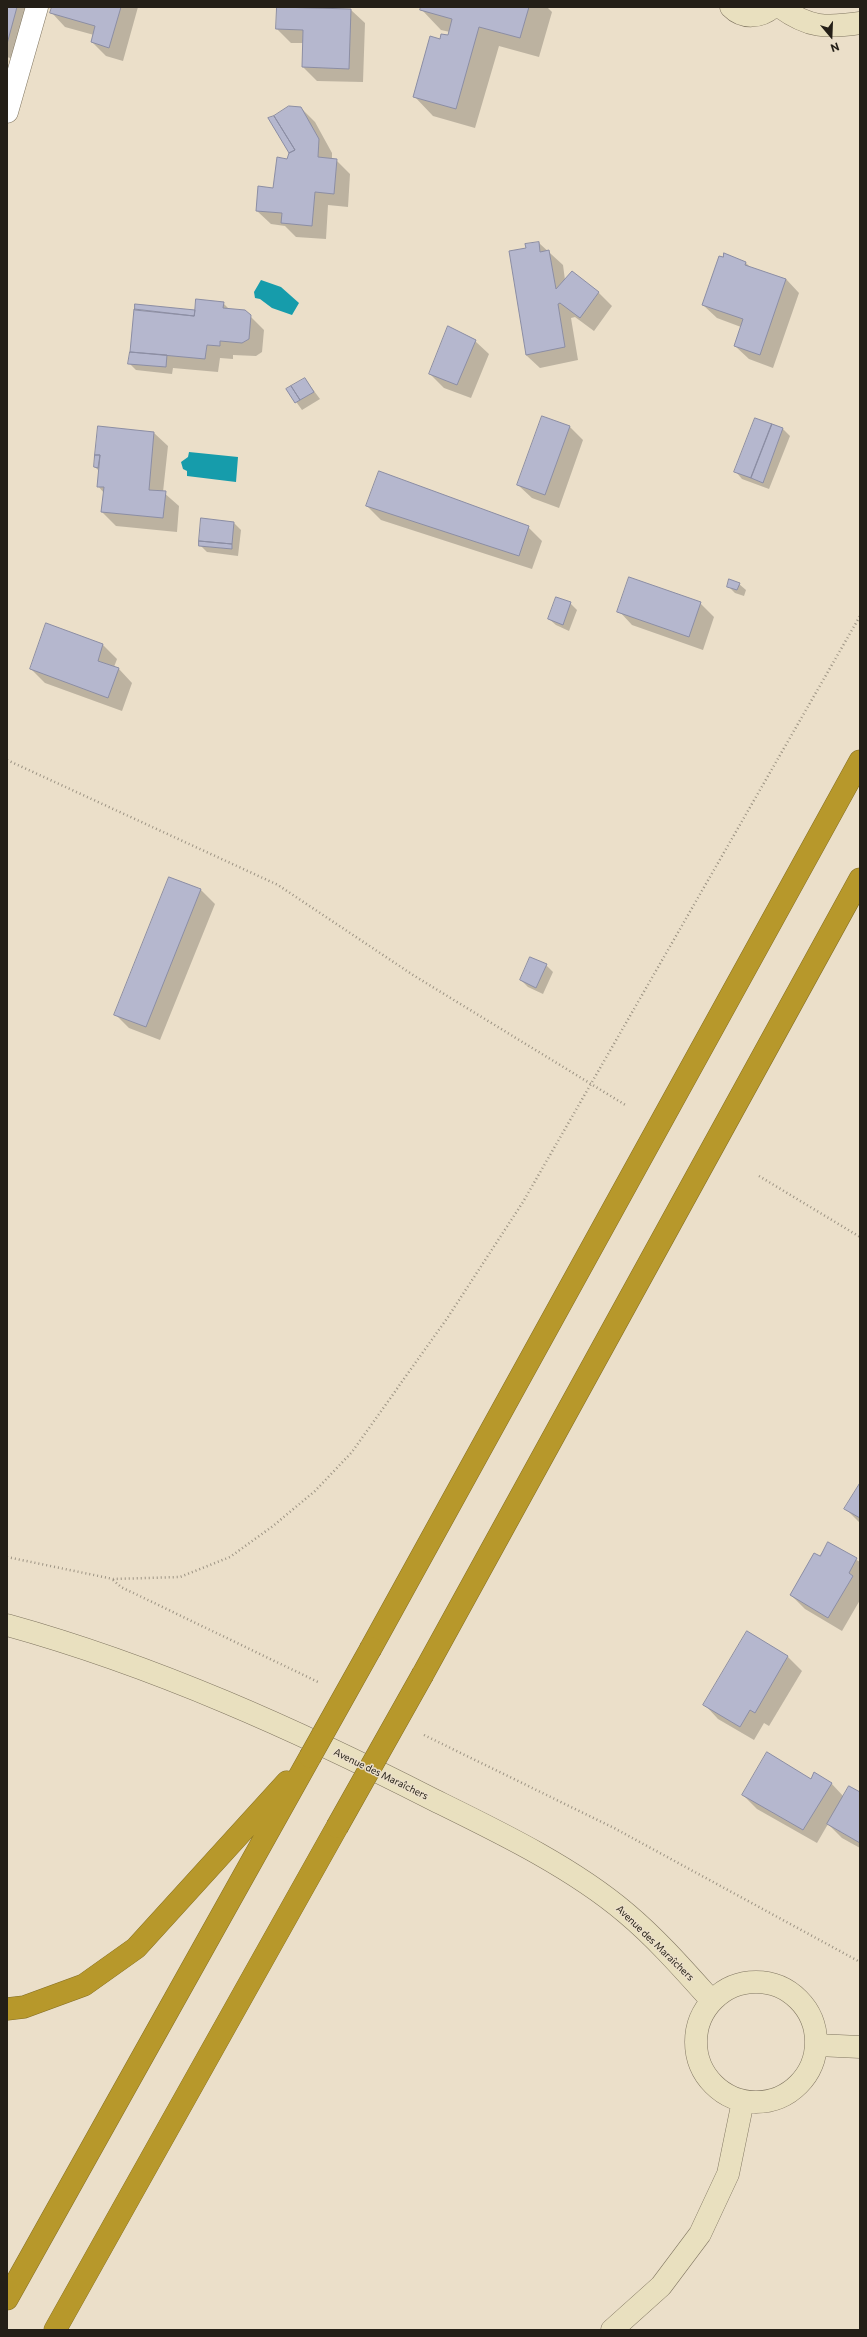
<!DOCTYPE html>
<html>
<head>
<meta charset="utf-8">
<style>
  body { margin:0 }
  #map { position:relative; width:867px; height:2337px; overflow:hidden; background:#ebdfc9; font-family:Commissioner,sans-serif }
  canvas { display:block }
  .frame { position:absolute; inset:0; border:8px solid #241f17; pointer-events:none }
  .north { position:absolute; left:811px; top:16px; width:40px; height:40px; -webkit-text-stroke:3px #ebdfc9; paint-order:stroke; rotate:161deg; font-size:11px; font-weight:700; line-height:16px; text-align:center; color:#241f17 }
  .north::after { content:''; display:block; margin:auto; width:14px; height:18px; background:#241f17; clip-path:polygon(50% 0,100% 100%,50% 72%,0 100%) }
</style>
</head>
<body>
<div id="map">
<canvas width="867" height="2337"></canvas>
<div class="frame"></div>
<div class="north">N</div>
</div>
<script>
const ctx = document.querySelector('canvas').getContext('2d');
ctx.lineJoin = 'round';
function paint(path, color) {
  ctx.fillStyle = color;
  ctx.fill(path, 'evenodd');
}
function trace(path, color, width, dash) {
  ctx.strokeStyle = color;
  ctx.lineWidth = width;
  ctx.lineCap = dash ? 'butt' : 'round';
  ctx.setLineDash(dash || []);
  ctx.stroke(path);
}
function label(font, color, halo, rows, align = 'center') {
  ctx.font = font + ' Commissioner,sans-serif';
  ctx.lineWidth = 3;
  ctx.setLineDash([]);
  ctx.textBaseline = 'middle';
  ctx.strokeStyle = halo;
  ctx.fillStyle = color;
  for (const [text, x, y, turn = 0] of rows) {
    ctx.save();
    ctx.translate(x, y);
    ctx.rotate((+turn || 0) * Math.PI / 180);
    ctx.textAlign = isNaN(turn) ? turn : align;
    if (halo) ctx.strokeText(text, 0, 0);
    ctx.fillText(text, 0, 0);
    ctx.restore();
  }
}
paint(new Path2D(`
  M261,280L281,287L299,303L292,315L272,308L260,299L255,298L254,292Z
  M189,452L238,457L236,482L187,476V471L183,469L181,462L188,457Z`), '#169cab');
paint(new Path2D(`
  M7,7H34L20,61L7,57Z
  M53,7H138L123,61L106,56L92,42L94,35L65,27L52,13Z
  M278,7L351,10L365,23L363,82L317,81L303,67L304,43H291L277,29Z
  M422,7H547L552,12L539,57L499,46L475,128L433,116L414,96L441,40L448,36L450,32L441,30L422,10Z
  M301,108L315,122L332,153V160H336L350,174L348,207L328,205L326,239L296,237L285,226L271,224L257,211L274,189L288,160Z
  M539,243L563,265L565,280L572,272L599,293L612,306L594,331L575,317L571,318L578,360L540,368L526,355L527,249Z
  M746,263L751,268L786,279L799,293L773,368L749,359L735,346L741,327L717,318L703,305Z
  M223,303L230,310L250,316L264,330L262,352L256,356L233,355V359L220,358L218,372L173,368L172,374L136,370L129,363L196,311Z
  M475,341L489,354L471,398L444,388L430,374Z
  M305,379L320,399L302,410L287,389Z
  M756,419L783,429L790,436L769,489L742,479L736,472Z
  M99,427L154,433L168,446L163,492L179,506L177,532L116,526L102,512L104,493L98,486L99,471L95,467Z
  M570,427L583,440L559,508L532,498L518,485Z
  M367,506L528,527L542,541L532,569L381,520Z
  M202,519L234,523L241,530L238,556L207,552L200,545Z
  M739,584L746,590L744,596L735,593L728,586Z
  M570,603L577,610L569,631L556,625L549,619Z
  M700,603L714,617L703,650L632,625L619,611Z
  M47,624L103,645L117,659L114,667L119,669L132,683L122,711L45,683L31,669Z
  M170,878L201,890L215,904L160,1040L129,1028L115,1014Z
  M546,965L553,972L543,994L528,987L521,980Z
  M860,1484V1523L846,1509Z
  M829,1543L860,1562V1600L842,1631L805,1609L791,1595Z
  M747,1633L788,1657L802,1671L769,1726L764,1723L754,1740L718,1719L705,1705Z
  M812,1780L831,1783L844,1797L860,1793V1848L842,1838L828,1824L817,1843L757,1809L743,1795Z`), '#0003');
const building = new Path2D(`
  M7,7H17L7,44Z
  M52,7H121L109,48L91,42L95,26L50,13Z
  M277,7L351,9L349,69L302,67L303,30L276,29Z
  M421,7H529L520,38L479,27L456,109L413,97L430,36L440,39L441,34L448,35L452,19L420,10Z
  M289,106L301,107L319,139L318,157L337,159L334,194L315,192L312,226L281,223L282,213L256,211L258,186L273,188L277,157L287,159L289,153L295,150L274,116Z
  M274,116L295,150L289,153L268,118Z
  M539,242L540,252L549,250L556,289L572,271L599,292L580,318L560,303L558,304L565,347L526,355L509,251L526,248L525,244Z
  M724,253L746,262L745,265L786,279L760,355L734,346L743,319L702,305L719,256L723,257Z
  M196,299L224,302L223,308L245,310L251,315L249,339L242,343L220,341V346L207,345L205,359L130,352L134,309L194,316Z
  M135,304L195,310L194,316L135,310Z
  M448,326L476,340L457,385L429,374Z
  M130,352L167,355L166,367L128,364Z
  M305,378L314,392L300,400L291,386Z
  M291,386L300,400L295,403L286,389Z
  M542,416L570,426L545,495L517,485Z
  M755,418L772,424L751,478L734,472Z
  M772,424L783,428L763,483L751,478Z
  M98,426L154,432L149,490L166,491L163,518L101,512L104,487H97L100,455H95Z
  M95,455H100L98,468L94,467Z
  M379,471L529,526L519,556L366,506Z
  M201,518L234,522L232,544L199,541Z
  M199,541L232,544V549L199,546Z
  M629,577L701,602L689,637L617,612Z
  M729,579L740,583L737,590L727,587Z
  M556,597L571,602L563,625L548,619Z
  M46,623L103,644L98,661L119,668L108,698L30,669Z
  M169,877L201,889L146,1027L114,1015Z
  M530,957L547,964L536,988L520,980Z
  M860,1483V1518L844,1509Z
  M828,1542L857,1558L849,1573L853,1576L828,1618L790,1595L814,1553L820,1556Z
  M747,1631L788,1656L755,1713L750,1710L740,1727L703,1705Z
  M767,1752L811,1779L814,1772L832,1783L803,1830L742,1795Z
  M849,1786L860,1792V1843L827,1824Z`);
paint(building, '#b5b7ce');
trace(building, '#8b8da3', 1);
const street = new Path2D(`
  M7,112L37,7`);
const secondary = new Path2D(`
  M731,7C743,19 760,18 773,7
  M780,7C809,28 826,28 860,23
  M7,1625C155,1666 297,1730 434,1800C497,1831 572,1867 626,1913C657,1939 684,1970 711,2000
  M696 2042a60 60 0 1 1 120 0a60 60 0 1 1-120 0Z
  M817,2045L860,2047
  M612,2330L661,2286L700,2234L728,2174L743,2101`);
const highway = new Path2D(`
  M371,1648L860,761
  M423,1674L860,879
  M7,2009L24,2007L84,1985L136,1948L287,1782
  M7,2299L310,1757
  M55,2330L337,1827`);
trace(street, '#807661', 23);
trace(secondary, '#807661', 23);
trace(highway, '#846e24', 23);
trace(new Path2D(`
  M7,760L278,885L413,975L627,1106
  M759,1176L860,1237
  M7,1557L113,1579L180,1577L230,1557L273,1526L315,1491L352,1452L448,1317L523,1202L860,616
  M113,1580L121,1587L318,1682
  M424,1735L614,1828L860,1962`), '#9c9383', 2.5, [1, 3]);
trace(street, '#fff', 22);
trace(secondary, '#e9e0bf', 22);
trace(highway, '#b7982b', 22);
const highwayBridge = new Path2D(`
  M310,1757L371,1648
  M337,1827L423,1674`);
trace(highwayBridge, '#846e24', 23, []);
trace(highwayBridge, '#b7982b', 22);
label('10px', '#241f17', '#ebdfc9', [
  ["Avenue des Maraîchers",381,1774,26],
  ["Avenue des Maraîchers",655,1943,44]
]);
</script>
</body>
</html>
